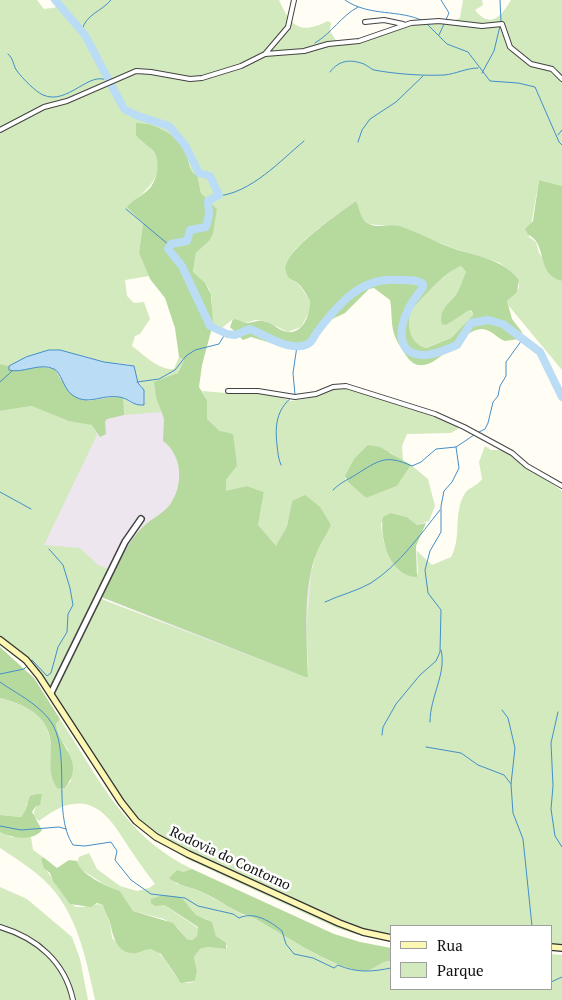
<!DOCTYPE html>
<html>
<head>
<meta charset="utf-8">
<style>
  body { margin:0 }
  #map { position:relative; width:562px; height:1000px; overflow:hidden; background:#fffdf4; font-family:"PT Serif",serif }
  canvas { display:block }
  .legend { position:absolute; left:390px; top:925px; width:162px; height:65px; box-sizing:border-box; background:#fff; border:1px solid #9f9f9f; margin:0; padding:6px 9px; list-style:none; font-size:15px; color:#101010 }
  .legend li { display:flex; align-items:center; gap:10px; height:25px }
  .legend b { width:25px; border:1px solid #9f9f9f }
</style>
</head>
<body>
<div id="map">
<canvas width="562" height="1000"></canvas>
<ul class="legend">
<li><b style="height:6px;background:#fcf7b2"></b>Rua</li>
<li><b style="height:14px;background:#d3e9be"></b>Parque</li>
</ul>
</div>
<script>
const ctx = document.querySelector('canvas').getContext('2d');
ctx.lineJoin = 'round';
function paint(path, color) {
  ctx.fillStyle = color;
  ctx.fill(path, 'evenodd');
}
function trace(path, color, width, dash) {
  ctx.strokeStyle = color;
  ctx.lineWidth = width;
  ctx.lineCap = dash ? 'butt' : 'round';
  ctx.setLineDash(dash || []);
  ctx.stroke(path);
}
function label(font, color, halo, rows, align = 'center') {
  ctx.font = font + ' "PT Serif",serif';
  ctx.lineWidth = 5;
  ctx.setLineDash([]);
  ctx.textBaseline = 'middle';
  ctx.strokeStyle = halo;
  ctx.fillStyle = color;
  for (const [text, x, y, turn = 0] of rows) {
    ctx.save();
    ctx.translate(x, y);
    ctx.rotate((+turn || 0) * Math.PI / 180);
    ctx.textAlign = isNaN(turn) ? turn : align;
    if (halo) ctx.strokeText(text, 0, 0);
    ctx.fillText(text, 0, 0);
    ctx.restore();
  }
}
paint(new Path2D(`
  M32,329L147,364L208,475L313,555L306,679L30,569Z`), '#eee6ee');
paint(new Path2D(`
  M0,0H37L44,9L59,7L54,0H279C291,27 300,35 328,21L331,23L330,31L337,42L362,39L391,28L452,21L460,18L463,0H482L483,5L475,10C491,30 502,15 511,0H562V186L539,180L529,237L536,242L539,253L559,280L562,281V370L508,305L507,301L519,288V280L500,263L456,249L396,227L369,224L362,218L356,201C341,212 278,253 286,272C289,280 294,280 299,285C303,290 307,296 310,301V311L301,327L288,332L265,321L255,320L245,323L233,319L222,328L215,327C208,317 214,305 211,294C209,285 200,279 193,273L196,253L210,240L217,209L201,193L197,174L193,173C189,167 190,161 187,154C181,138 158,129 144,123L136,136C140,140 151,148 153,151C169,172 145,192 131,204L143,223L139,253L149,276L125,280L127,296L134,303L144,302L150,319L140,334L135,336L132,346C144,355 158,370 174,369L179,357L184,360L178,373L167,378L154,387L161,412L124,415L123,398L132,404L145,402L144,390L129,364L104,362L60,350H49L9,366L0,364Z
  M461,266L466,272L458,291L448,304L460,315L470,309L473,315L451,338L425,348C409,342 408,327 410,312L427,292L455,268Z
  M353,387L440,416L459,428L451,433L407,434L402,446L403,461L390,452L354,459L345,479L366,498L397,486L411,465L428,479L435,506L429,521L417,525L407,517L391,513L381,524C384,554 390,563 418,574L417,551L432,565L451,557C462,538 453,514 464,495C468,487 478,486 482,479L479,462L485,446L491,450H504L562,491V944H551V926H391V940L355,934L337,928L187,859C137,828 119,793 88,745C75,724 60,703 47,681L32,663L0,636V411L32,406L93,425L97,435L44,545L80,548L98,565L109,569L99,597L104,600L308,678L307,626L311,574L316,553L331,524L292,501L287,526L276,546L258,525L264,492L247,486L226,492V480L237,466L220,431L207,419V400L202,391L226,393L239,391L277,396L291,401L309,398L334,388Z
  M0,698C22,704 47,714 50,740C54,763 46,766 59,789L65,788L71,781L68,750L61,739L56,724L60,719C98,777 126,838 192,869L183,872L175,883L202,892L243,915L254,918C282,934 332,968 362,971C374,972 380,960 391,961V989H551V954L562,955V1000H95C86,958 77,911 44,880C31,868 15,858 0,848V832L11,837H31L33,850L43,857L41,859C44,868 68,905 77,907C87,908 94,902 103,905L110,924L112,938L126,951L135,953C139,952 145,948 150,949C170,952 173,992 195,981L197,971L194,957L200,949L207,947L226,949L227,946L216,936L213,926L208,920L196,915L183,899L163,895L164,905L198,928L197,936L192,940L187,939L178,928L164,919L133,911L120,891L110,888L79,868L77,863L79,857L89,853L97,869L120,886L137,891L149,888L155,884C147,873 139,863 132,852C118,832 103,799 73,804C61,805 49,814 39,821L33,816L36,806L27,803L25,811L21,817L0,815Z
  M0,887L27,899L72,937L80,959L88,1000H0Z`), '#d3e9be');
paint(new Path2D(`
  M136,123C154,122 178,136 186,151C189,158 188,166 193,173L197,174L201,193L217,209L213,233L210,240L196,253L193,272L205,283L211,294L213,324L202,365L199,387L207,400V419L220,431L233,434L237,466L226,480V491L247,486L264,492L258,525L276,546L287,526L292,501L305,495L320,507L331,525C327,534 321,542 317,552C302,587 307,640 308,678L99,596L112,569L117,567C123,555 130,541 139,531C147,521 160,516 169,506C184,487 183,455 163,441L164,419L156,397L154,382L178,373L184,360L179,357L175,328L165,298L150,279L139,253L143,223L127,207C133,200 142,196 149,189C157,181 161,162 154,152C152,149 140,140 136,136Z
  M539,180L562,186V281C540,275 545,255 536,241C532,236 528,236 525,229L533,221Z
  M356,201C360,209 360,219 369,224C379,229 393,223 402,227C420,233 437,243 455,249C479,257 502,259 519,280L517,292L507,301L512,319L522,332L519,339L505,341C496,338 493,330 482,329C459,328 427,390 405,354C400,346 395,339 393,330C391,319 392,310 390,300L374,288L369,289L345,313L326,322L309,340L297,344L291,349L251,337L243,340L230,327L233,319C239,319 242,323 247,323C255,322 259,319 267,322C274,324 279,331 288,332C303,334 311,313 310,301C307,295 302,286 296,282C291,279 288,279 286,272C278,254 341,212 356,201ZM461,266L466,272C463,278 461,285 458,291C451,303 438,309 442,324L446,325L469,310L472,311L473,315L451,338L426,348C409,343 408,327 410,312C420,300 447,270 461,266Z
  M0,364L9,366V370L41,367L55,369L61,380L88,401L113,397L123,398L124,413V415L107,419L105,422L106,434L100,437L92,425L69,421L32,406L0,411Z
  M368,445L380,447L411,465L397,486L366,498L348,482L345,476L354,459Z
  M391,513L407,517L417,525L426,523L416,546L417,577C391,577 379,540 383,517Z
  M0,647L34,678L60,719L56,724C60,749 86,762 65,788L58,789C48,776 51,764 51,748C51,716 26,705 0,698Z
  M37,794H42L40,805L36,806L32,812L42,830C33,842 11,838 0,832V815L21,817L25,811L30,796Z
  M43,857L57,868L69,860L77,861C78,873 109,888 120,891L133,911L173,923L187,939L192,940L197,936L198,927L169,908L164,905L155,906L151,903V899L163,895L178,897L183,899L196,915L212,922L216,936L226,943V949L207,947L200,949L194,957L197,971L195,981L181,983L161,954L151,949C145,949 141,952 136,953C119,955 114,940 111,927C110,920 105,913 103,905L97,903L91,907L70,904L53,881L50,873L44,868L41,859Z
  M192,869L334,934L360,942L391,948V961C380,960 374,972 362,971C333,968 282,934 254,918C235,913 220,900 202,892C190,887 179,886 169,878L177,870L183,872Z`), '#b6d99e');
const water = new Path2D(`
  M49,350H60L104,362L134,366L138,383L144,390V405C132,406 129,398 119,397C101,394 87,407 71,394C63,387 61,372 54,369C40,362 22,374 9,370V366L26,357Z`);
paint(water, '#baddf5');
trace(water, '#438fc9', 1);
trace(new Path2D(`
  M345,0C369,17 400,9 423,21
  M500,0L501,22
  M426,23L447,44L468,52L490,81L518,83L535,87L559,142L562,145
  M82,30C86,14 101,12 111,0
  M439,35L449,13L441,0
  M315,43C332,33 341,16 358,7
  M8,54C14,59 13,66 17,71C23,79 35,91 43,95C68,106 90,69 108,81
  M330,72C339,60 350,59 364,64C368,66 371,69 374,70C395,74 423,76 444,75C456,74 466,68 478,68
  M482,73L494,51L500,26
  M558,135L562,130
  M358,142L362,130L370,119L396,102L423,76
  M218,196C251,193 280,161 304,141
  M126,209L169,245
  M0,382L12,371
  M137,382L159,379L175,370L186,356L195,350L219,344L225,334
  M295,395L293,373L297,346
  M477,433L485,429L488,423L493,402L498,396L500,386L506,376V362L522,340
  M281,465C278,458 278,453 277,445C275,426 276,410 292,397
  M333,490C342,481 350,479 360,472C381,459 387,455 412,466L421,462L436,449L456,447L474,435
  M0,492L31,509
  M325,602C340,595 357,591 371,583C399,565 420,535 440,510
  M30,662L32,660L47,676L51,673L58,647L67,632L68,614L73,605L70,588L63,565L49,549
  M0,674L24,669L28,665
  M0,682C17,694 35,702 49,719C73,749 51,812 73,845L85,846L111,842L117,851L115,860L131,880L151,894L185,898L198,906L233,914L239,918C254,911 270,921 282,931L286,944L294,954L313,958L334,968L338,965C356,973 372,972 391,968
  M502,710L508,718L515,748L511,784L513,813L523,839L532,926
  M558,712L551,743L553,786L551,809L555,836L562,847
  M430,722C430,696 447,673 441,650
  M382,735L383,727L396,704L420,675L436,661L440,652L441,610L428,593L425,570L430,551L441,532V506L444,491L452,482L459,468L456,447
  M426,747L461,753L478,765L504,775L511,784
  M0,826L21,830L59,827L66,829
  M551,982L562,977`), '#438fc9', 1);
trace(new Path2D(`
  M55,0L85,35L124,109L138,116L169,126L185,145L199,173L210,176L219,195L208,201L209,215L206,227L190,230L187,241L171,244L168,249L182,266L210,326L227,334L235,335L250,329C265,335 283,348 301,346C311,345 312,340 317,332C337,306 360,277 396,280C405,280 416,279 423,284V287C418,295 411,302 408,310C399,328 396,354 423,355C433,356 447,349 457,345L471,323L488,320L503,324L540,352L562,397`), '#baddf5', 8);
const minor = new Path2D(`
  M365,22L384,20L403,24
  M265,54L288,27L294,0
  M0,130L44,107L67,101L136,71L151,72L190,79L202,78L241,66L265,54L304,51L328,44L359,41L411,23L439,21L482,26L502,24L510,47L531,64L552,69L562,79
  M228,391H258L295,397L316,394L333,387L346,386L435,414L464,427L512,453L527,466L562,486
  M0,927C37,938 65,962 73,1000`);
const tertiary = new Path2D(`
  M51,693L125,542L141,519`);
const secondary = new Path2D(`
  M0,640L26,660L39,676L121,802L136,821L156,837L188,854L339,923L363,932L391,938
  M551,947L562,948`);
trace(minor, '#434343', 6);
trace(tertiary, '#434343', 8);
trace(secondary, '#323232', 8);
trace(minor, '#fff', 4);
trace(tertiary, '#fff', 5);
trace(secondary, '#fcf7b2', 5.5);
label('14px', '#101010', '#fff', [
  ["Rodovia do Contorno",230,859,25]
]);
</script>
</body>
</html>
